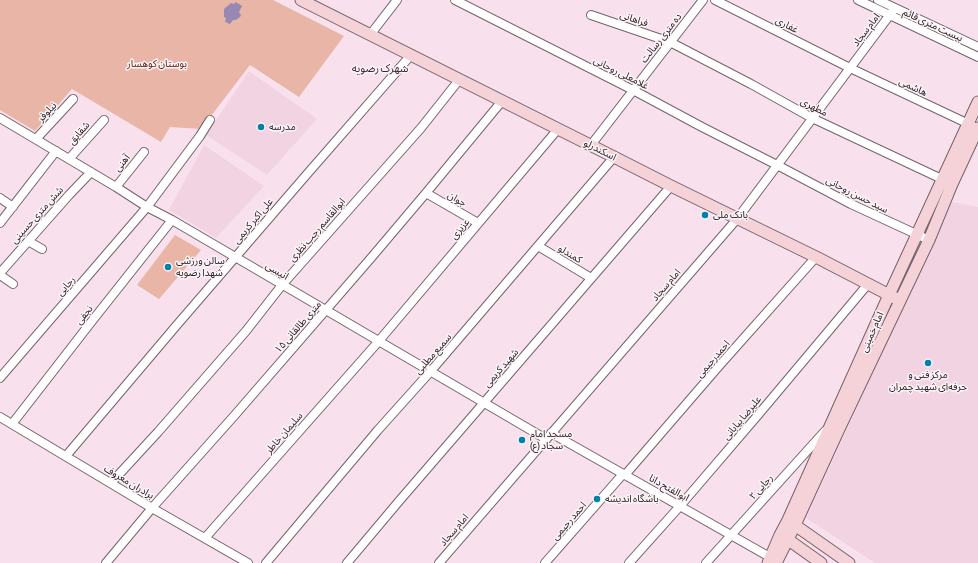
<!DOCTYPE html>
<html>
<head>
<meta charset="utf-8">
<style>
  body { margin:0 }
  canvas { display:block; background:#f8e1ec }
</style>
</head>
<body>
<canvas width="978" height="563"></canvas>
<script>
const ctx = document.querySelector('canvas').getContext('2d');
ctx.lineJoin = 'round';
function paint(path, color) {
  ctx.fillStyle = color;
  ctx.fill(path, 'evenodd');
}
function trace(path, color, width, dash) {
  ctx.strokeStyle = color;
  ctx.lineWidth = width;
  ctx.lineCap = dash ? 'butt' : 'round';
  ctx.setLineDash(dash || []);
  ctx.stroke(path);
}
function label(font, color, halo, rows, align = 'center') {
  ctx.font = font + ' "Asap Condensed","Noto Sans Arabic",sans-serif';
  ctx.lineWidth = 3;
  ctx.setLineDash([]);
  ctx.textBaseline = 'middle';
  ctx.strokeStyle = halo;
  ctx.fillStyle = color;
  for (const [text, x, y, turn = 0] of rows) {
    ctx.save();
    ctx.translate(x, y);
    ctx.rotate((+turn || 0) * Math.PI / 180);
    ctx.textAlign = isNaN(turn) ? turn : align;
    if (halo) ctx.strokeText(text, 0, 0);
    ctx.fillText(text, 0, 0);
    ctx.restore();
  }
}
paint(new Path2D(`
  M249,71L317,119L267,175L206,135Z
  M204,145L264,186L216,238L169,210Z
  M952,202L978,207V563H875L806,518Z`), '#f2d3e2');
paint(new Path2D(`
  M0,0H273L344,36L299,97L250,65L201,129L170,127L161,142L72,89L35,131L0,110Z
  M175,235L201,250L159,299L137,285Z`), '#e8b5a7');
paint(new Path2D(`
  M236,2L242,6L239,12L241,15L240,17L236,20H233L230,24L225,22L226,18L224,17V9L231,3L234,4Z`), '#9789b4');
const minor = new Path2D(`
  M455,0L633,90L702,127L777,165L851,204L929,240
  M715,0L850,68L973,126
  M858,0L978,57
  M878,0L978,47
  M591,15L670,42L751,84L812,118L946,181
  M370,35L397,0
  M0,118L116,187L147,207L172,220L546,439
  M36,139L73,99
  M591,145L703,0
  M69,159L104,120
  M116,187L144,152
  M426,193L478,223
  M0,198L13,207
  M0,223L56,151
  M28,241L42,249
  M538,246L591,278
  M0,273L69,195L91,172
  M0,275L13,284
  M0,378L147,207L200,136L210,120
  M0,417L152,508L248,563
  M12,424L92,321L172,220
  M551,433L775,560
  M66,456L176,326L308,173L411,55
  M625,475L719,366L816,257
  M111,483L158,432L246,331L282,285L421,128L459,80
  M205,538L378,342L558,129
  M106,563L152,508L234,416L371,258L426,193L502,101
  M266,563L378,430L430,372L614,157
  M347,563L400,500L671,186
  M439,563L737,219L895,8
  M545,563L623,474
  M629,563L680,506L758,415L868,284
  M706,563L825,431`);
const secondary = new Path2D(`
  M301,0L614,157L671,186L816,257L899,300
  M789,521L849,563
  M783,536L821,563
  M768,563L780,535L788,520L889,295L978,102
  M776,563L795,525L839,429L929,240L952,184L978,128`);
trace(minor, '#75626b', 10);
trace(secondary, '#75626b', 13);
trace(minor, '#fff', 8);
trace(secondary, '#f4d2d8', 11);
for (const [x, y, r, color] of [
  [261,127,4,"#0181a6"],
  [705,215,4,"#0181a6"],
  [168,267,4,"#0181a6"],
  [928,363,4,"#0181a6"],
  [522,440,4,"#0181a6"],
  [597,499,4,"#0181a6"]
]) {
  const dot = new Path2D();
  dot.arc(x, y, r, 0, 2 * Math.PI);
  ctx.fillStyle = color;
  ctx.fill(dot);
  trace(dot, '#fcf3f7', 1.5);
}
label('10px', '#282024', '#fcf3f7', [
  ["فراهانی",634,19,19],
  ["غفاری",787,25,27],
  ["بیست متری قائم",933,25,25],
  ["امام سجاد",866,30,-53],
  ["ده متری رسالت",661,38,-52],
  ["غلامعلی روحانی",621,73,27],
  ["هاشمی",913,87,25],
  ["مطهری",814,107,27],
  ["نیلوفر",47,112,-47],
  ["شقایق",79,133,-49],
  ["اسکندرلو",600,150,27],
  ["آهنی",122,163,-51],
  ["سید حسن روحانی",857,195,27],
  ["جوان",457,199,30],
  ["شش متری حسینی",37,215,-48],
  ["علی اکبر کریمی",253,221,-50],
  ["عزیزی",460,229,-50],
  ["ابوالقاسم رجب نظری",317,230,-49],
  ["کمندلو",570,254,31],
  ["انیسی",277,271,31],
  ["امام سجاد",666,285,-49],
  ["رجایی",66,286,-49],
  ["نجفی",84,315,-52],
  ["۱۵ متری طالقانی",298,327,-49],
  ["امام خمینی",872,332,-66],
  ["سمیع مطلبی",433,354,-49],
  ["احمدرحیمی",713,359,-49],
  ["شهید کریمی",501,368,-49],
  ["علیرضا بیابانی",742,418,-50],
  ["سلیمان خاطر",284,433,-49],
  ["برادران معروف",129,482,31],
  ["رجایی ۲",761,487,-48],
  ["ابوالفتح دانا",669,488,29],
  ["احمد رحیمی",569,521,-49],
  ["امام سجاد",454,530,-49]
]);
label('10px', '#541606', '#fcf3f7', [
  ["بوستان کوهسار",157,64]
]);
label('10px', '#282024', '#fcf3f7', [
  ["مدرسه",269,127],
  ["بانک ملی",713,215],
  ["سالن ورزشی",176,261],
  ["شهدا رضویه",176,273],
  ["مرکز فنی و",928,375,"center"],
  ["حرفه‌ای شهید چمران",928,387,"center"],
  ["مسجد امام",530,434],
  ["سجاد (ع)",530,446],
  ["باشگاه اندیشه",605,499]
], 'left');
label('11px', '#3b2a32', '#fcf3f7', [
  ["شهرک رضویه",380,69]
]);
</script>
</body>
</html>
